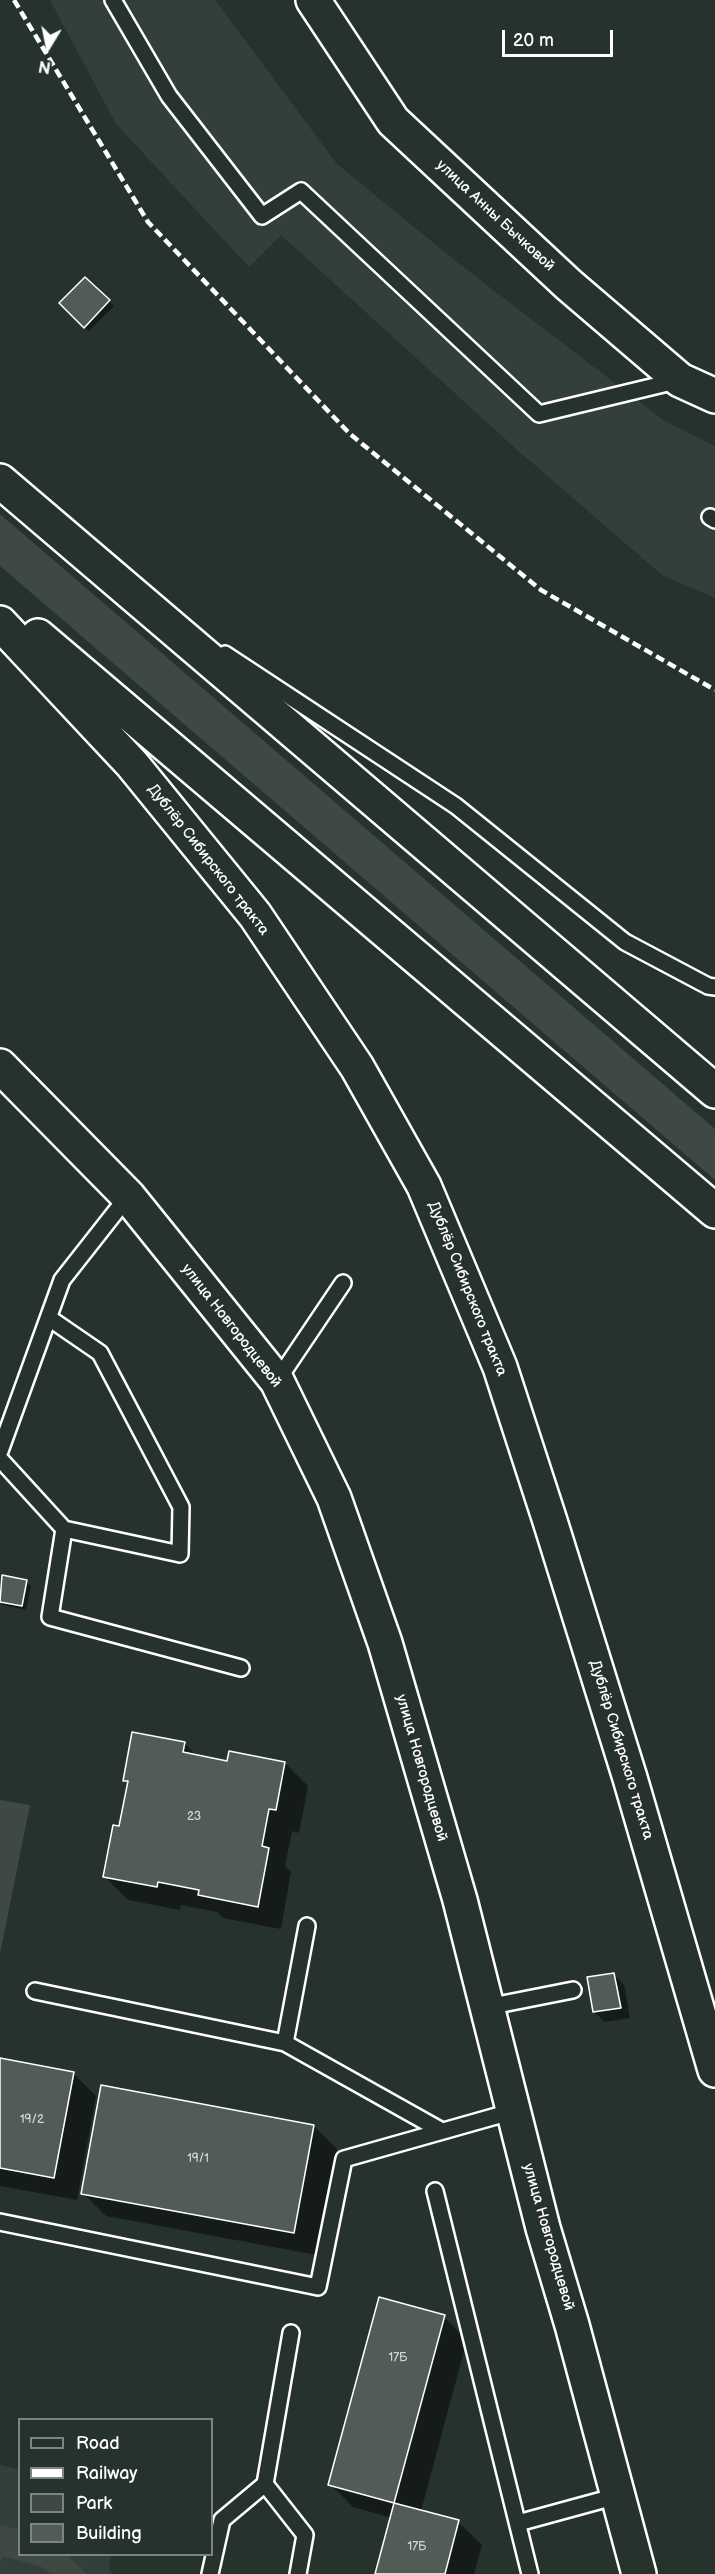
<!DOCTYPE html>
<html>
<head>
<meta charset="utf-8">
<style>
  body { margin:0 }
  #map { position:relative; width:715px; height:2574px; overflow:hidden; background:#26332d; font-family:"Balsamiq Sans",sans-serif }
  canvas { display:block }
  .legend { position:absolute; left:18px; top:2418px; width:195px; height:138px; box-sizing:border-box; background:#26332d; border:2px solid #7d8581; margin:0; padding:8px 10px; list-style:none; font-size:18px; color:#fff }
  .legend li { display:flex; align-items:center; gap:12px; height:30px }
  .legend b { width:30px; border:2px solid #7d8581 }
  .north { position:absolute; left:18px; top:18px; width:60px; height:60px; -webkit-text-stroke:4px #26332d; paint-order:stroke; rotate:190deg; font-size:16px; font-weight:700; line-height:24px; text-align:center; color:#fff }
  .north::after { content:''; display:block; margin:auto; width:21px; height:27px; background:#fff; clip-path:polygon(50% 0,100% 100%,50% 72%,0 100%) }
  .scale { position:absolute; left:502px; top:30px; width:111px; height:27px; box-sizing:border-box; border:3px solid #fff; border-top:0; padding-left:8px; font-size:18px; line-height:21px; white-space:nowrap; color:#fff; -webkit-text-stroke:4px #26332d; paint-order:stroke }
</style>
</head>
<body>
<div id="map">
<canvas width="715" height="2574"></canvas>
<ul class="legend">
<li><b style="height:8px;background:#26332d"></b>Road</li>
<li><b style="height:8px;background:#fff"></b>Railway</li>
<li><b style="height:16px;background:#3e4944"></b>Park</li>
<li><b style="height:16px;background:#515c57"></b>Building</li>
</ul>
<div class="north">N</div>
<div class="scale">20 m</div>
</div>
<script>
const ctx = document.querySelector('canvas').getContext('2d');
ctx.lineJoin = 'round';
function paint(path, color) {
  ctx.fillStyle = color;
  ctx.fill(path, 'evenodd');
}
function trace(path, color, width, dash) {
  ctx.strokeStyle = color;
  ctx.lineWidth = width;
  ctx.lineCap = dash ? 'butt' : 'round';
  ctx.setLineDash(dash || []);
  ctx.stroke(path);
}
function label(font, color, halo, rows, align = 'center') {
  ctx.font = font + ' "Balsamiq Sans",sans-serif';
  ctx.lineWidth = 5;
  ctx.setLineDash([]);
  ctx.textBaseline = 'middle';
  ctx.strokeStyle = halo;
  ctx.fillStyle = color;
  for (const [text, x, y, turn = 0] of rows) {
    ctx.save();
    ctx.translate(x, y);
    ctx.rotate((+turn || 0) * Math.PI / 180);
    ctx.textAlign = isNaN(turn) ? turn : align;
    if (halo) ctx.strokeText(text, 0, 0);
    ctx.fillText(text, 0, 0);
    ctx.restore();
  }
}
paint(new Path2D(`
  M50,0H215L337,164L458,263L663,420L715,446V598L662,575L515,448L281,235L249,267L116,124Z
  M0,2465L19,2469L20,2554L111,2555L109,2568L112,2574H0Z`), '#333f3a');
paint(new Path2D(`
  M0,514L715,1129V1180L0,566Z
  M0,1800L30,1805L0,1954Z
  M0,2525L19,2529L20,2554L67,2555L87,2574H51L40,2566L2,2556L0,2564Z`), '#3e4944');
paint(new Path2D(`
  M85,279L114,306L89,331L61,303Z
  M3,1577L26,1582L31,1586L26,1610L3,1605L0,1602Z
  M184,1743L198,1757L228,1763H285L308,1786L299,1833L292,1831L285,1866L291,1872L281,1929L223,1918L217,1912L181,1905L180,1910L128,1900L105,1877L120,1827L129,1784L124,1780Z
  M614,1974L624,1985L630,2018L605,2022L594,2012Z
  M0,2059L73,2073L96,2096L77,2200L0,2186Z
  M314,2126L337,2149L317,2255L106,2216L83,2193Z
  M444,2317L467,2340L421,2511L458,2522L482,2545L474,2574H376L392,2518L353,2507L330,2484Z`), '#0007');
const building = new Path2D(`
  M85,277L110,300L84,328L59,303Z
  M2,1575L27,1580L22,1606L0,1602Z
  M132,1732L185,1742L183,1752L227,1761L229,1751L285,1762L276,1810L269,1809L262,1846L269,1848L258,1907L198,1895L199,1890L158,1882L157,1887L103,1877L113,1825L119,1826L128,1781H123Z
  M614,1973L621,2008L593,2012L587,1977Z
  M0,2058L74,2072L54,2178L0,2168Z
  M101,2085L314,2125L294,2233L81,2194Z
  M379,2297L445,2315L394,2503L328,2485Z
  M394,2503L459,2520L445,2574H375Z`);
paint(building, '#515c57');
trace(building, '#fff', 1.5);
const lane = new Path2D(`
  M113,0L169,96L262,216L301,191L539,414L680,380
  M710,517L715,520
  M225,654L456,806L625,942L708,986L715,987
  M49,1318L100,1353L181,1507L180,1554L64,1529
  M277,1381L343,1283
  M0,1451L62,1280L128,1196
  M0,1459L64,1529L50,1617L241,1668
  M35,1991L285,2043L442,2131
  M487,2007L573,1990
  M285,2043L307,1926
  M435,2191L530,2574
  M0,2222L318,2287L344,2159L514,2111
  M291,2333L265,2484L305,2535L298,2574
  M518,2523L617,2496
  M210,2574L222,2520L265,2484`);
const secondary = new Path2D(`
  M313,0L393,121L569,285L680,380L715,396
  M0,1066L128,1196L277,1381L334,1498L385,1643L460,1900L543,2228L572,2325L639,2574`);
const primary = new Path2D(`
  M0,481L715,1091
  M0,623L132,764L255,915L357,1067L424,1186L500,1367L550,1521L630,1778L715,2070
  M38,636L715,1211`);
trace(lane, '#fff', 20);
trace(secondary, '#fff', 38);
trace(primary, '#fff', 38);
trace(lane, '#26332d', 15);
trace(secondary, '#26332d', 33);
trace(primary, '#26332d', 33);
trace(new Path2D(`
  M14,0L148,222L350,434L541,590L715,690`), '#fff', 4.5, [9, 4.5]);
label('12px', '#d4d6d5', null, [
  ["23",194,1817],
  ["19/2",32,2120],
  ["19/1",198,2159],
  ["17Б",398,2358],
  ["17Б",417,2547]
]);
label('15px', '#fff', '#26332d', [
  ["улица Анны Бычковой",495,216,43],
  ["Дублёр Сибирского тракта",208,860,52],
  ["Дублёр Сибирского тракта",467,1289,68],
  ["улица Новгородцевой",231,1326,52],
  ["Дублёр Сибирского тракта",621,1750,73],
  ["улица Новгородцевой",421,1768,74],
  ["улица Новгородцевой",548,2237,74]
]);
</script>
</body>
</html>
